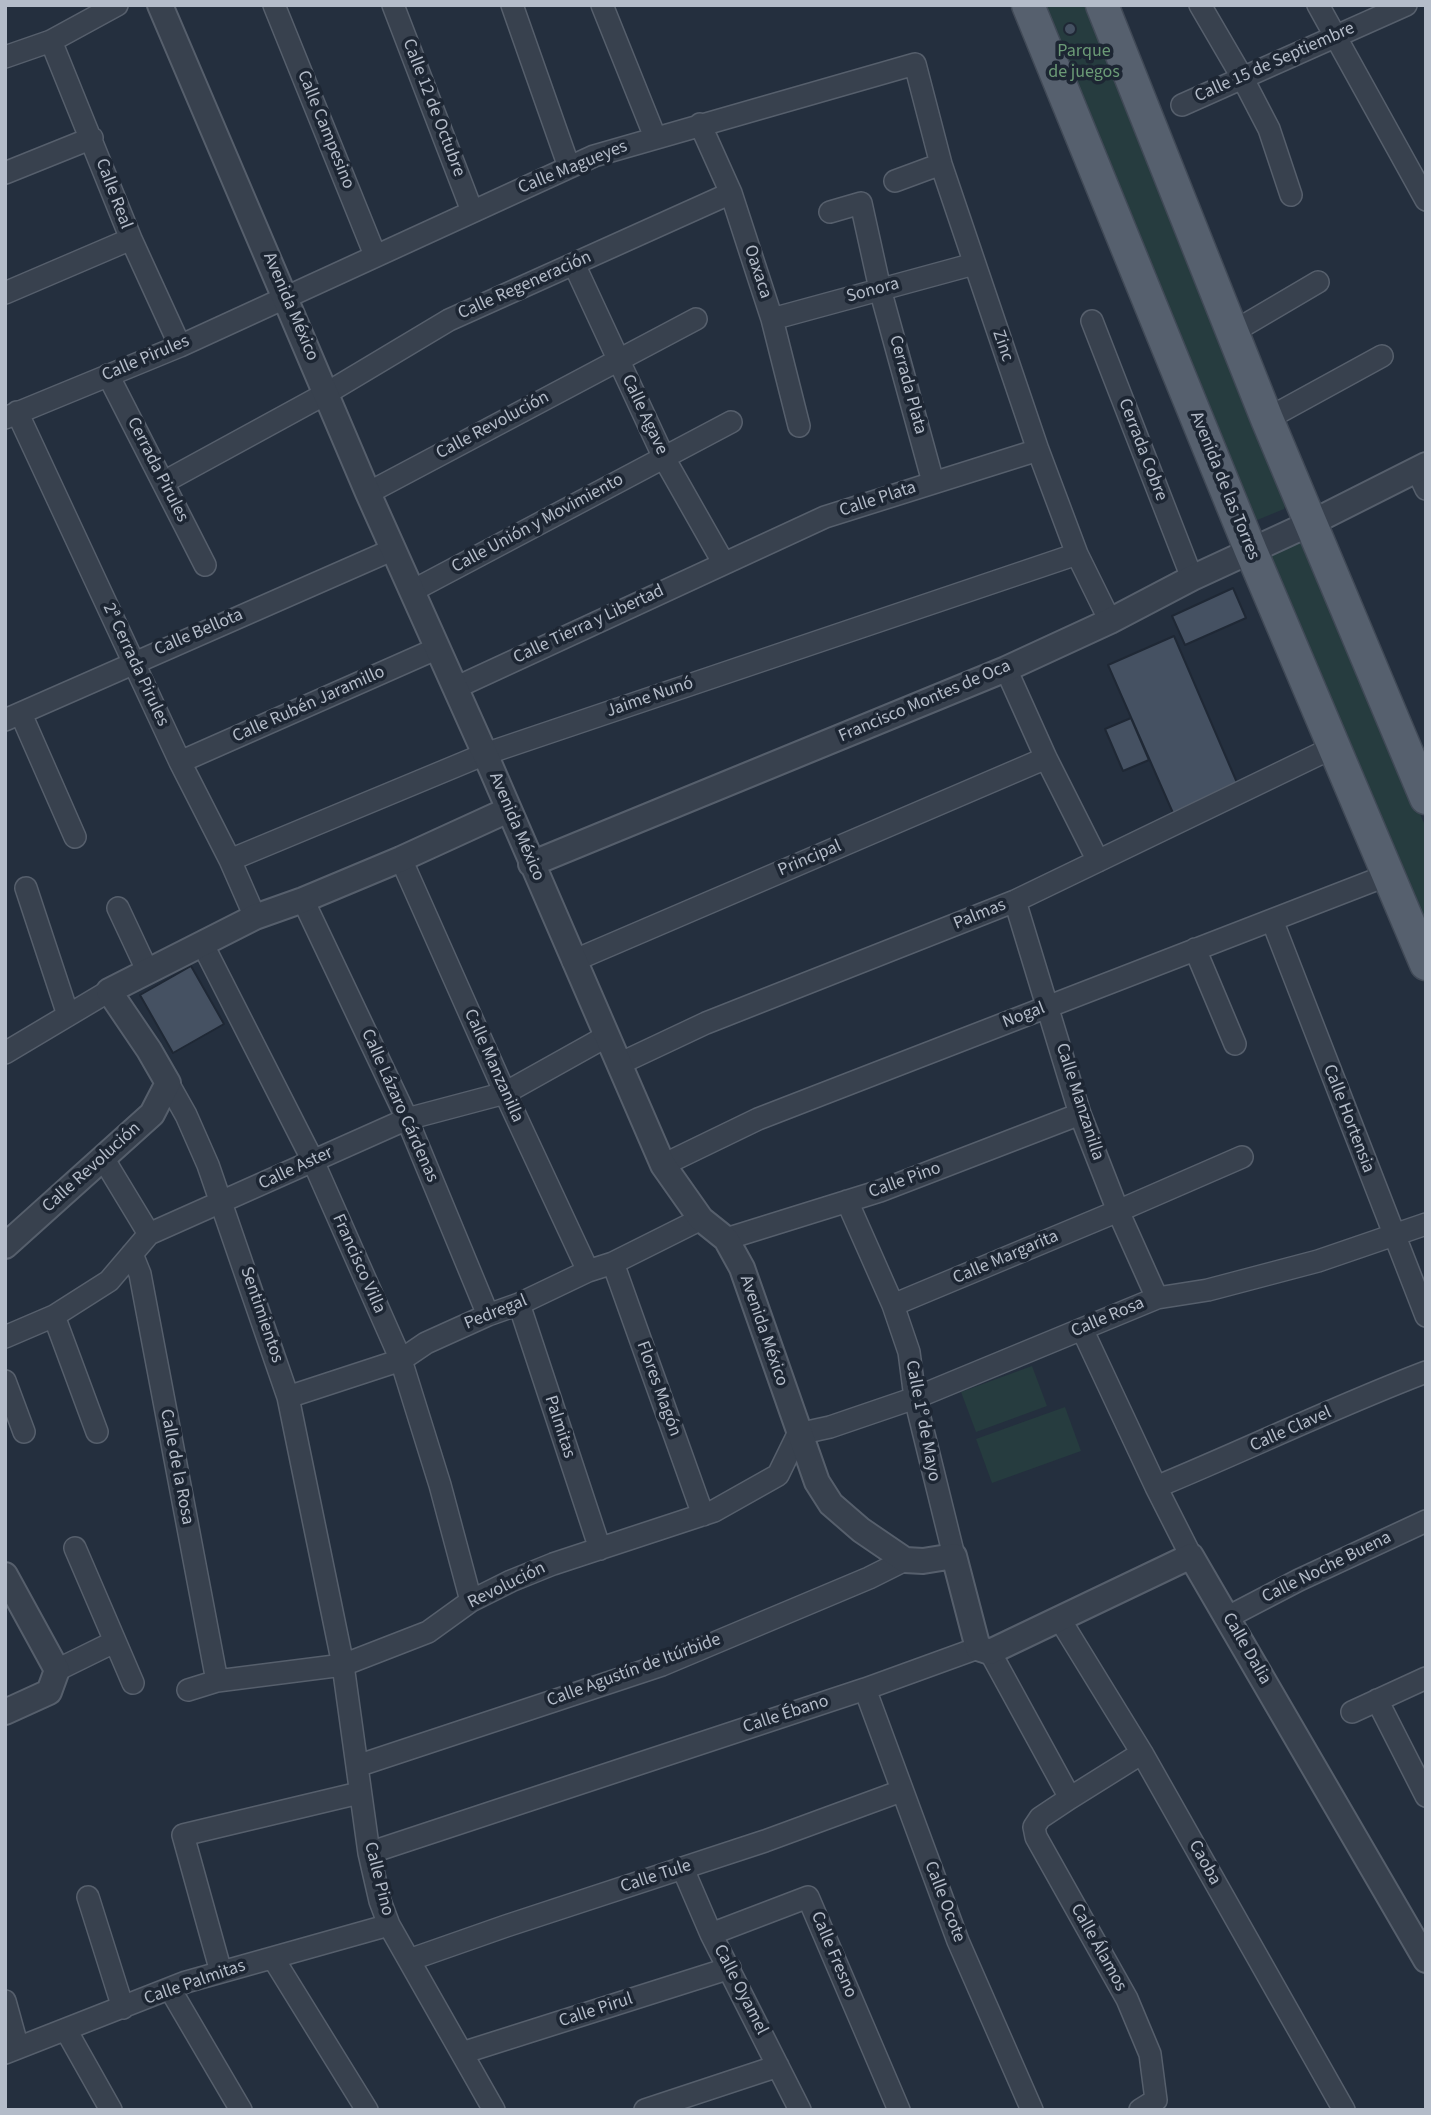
<!DOCTYPE html>
<html>
<head>
<meta charset="utf-8">
<style>
  body { margin:0 }
  #map { position:relative; width:1431px; height:2115px; overflow:hidden; background:#242f3e; font-family:"Source Sans 3",sans-serif }
  canvas { display:block }
  .frame { position:absolute; inset:0; border:7px solid #b4bcc9; pointer-events:none }
</style>
</head>
<body>
<div id="map">
<canvas width="1431" height="2115"></canvas>
<div class="frame"></div>
</div>
<script>
const ctx = document.querySelector('canvas').getContext('2d');
ctx.lineJoin = 'round';
function paint(path, color) {
  ctx.fillStyle = color;
  ctx.fill(path, 'evenodd');
}
function trace(path, color, width, dash) {
  ctx.strokeStyle = color;
  ctx.lineWidth = width;
  ctx.lineCap = dash ? 'butt' : 'round';
  ctx.setLineDash(dash || []);
  ctx.stroke(path);
}
function label(font, color, halo, rows, align = 'center') {
  ctx.font = font + ' "Source Sans 3",sans-serif';
  ctx.lineWidth = 7;
  ctx.setLineDash([]);
  ctx.textBaseline = 'middle';
  ctx.strokeStyle = halo;
  ctx.fillStyle = color;
  for (const [text, x, y, turn = 0] of rows) {
    ctx.save();
    ctx.translate(x, y);
    ctx.rotate((+turn || 0) * Math.PI / 180);
    ctx.textAlign = isNaN(turn) ? turn : align;
    if (halo) ctx.strokeText(text, 0, 0);
    ctx.fillText(text, 0, 0);
    ctx.restore();
  }
}
paint(new Path2D(`
  M1035,5H1085L1288,498L1284,509L1250,523Z
  M1300,539L1308,543L1426,828V952L1268,555Z
  M1032,1366L1047,1406L976,1432L961,1392Z
  M1065,1407L1081,1451L992,1483L976,1439Z`), '#263c3f');
const building = new Path2D(`
  M1064 29a6 6 0 1 1 12 0a6 6 0 1 1-12 0Z
  M1233,588L1246,618L1185,645L1172,616Z
  M1174,636L1238,785L1173,813L1108,665Z
  M1131,718L1149,760L1123,771L1105,729Z
  M191,966L224,1024L173,1053L140,995Z`);
paint(building, '#455162');
trace(building, '#1f2835', 2);
const minor = new Path2D(`
  M274,5L375,255
  M393,5L472,211
  M512,5L569,167
  M602,5L655,137
  M1200,5L1242,77L1269,129L1291,195
  M1318,5L1426,200
  M51,41L131,239L180,346
  M5,57L51,41L117,5
  M1182,105L1406,5
  M700,124L731,193L772,319L799,426
  M5,173L92,138
  M895,181L941,164
  M830,212L861,203L880,289L933,482
  M574,264L664,458L723,562
  M5,293L131,239
  M772,319L974,264
  M1092,321L1192,578
  M1233,332L1318,282
  M108,375L205,565
  M17,412L180,762L230,860L255,917
  M5,418L180,346L594,156L915,64L941,164L1038,450L1077,554L1110,621
  M1267,419L1382,356
  M1417,470L1426,489
  M164,482L327,393L449,320L731,193
  M368,493L696,319
  M412,591L731,422
  M1006,669L1046,758L1098,861
  M455,688L825,517L1038,450
  M21,714L75,837
  M5,720L394,549
  M180,762L438,648
  M401,859L505,1093L588,1271
  M230,860L485,754L1077,554
  M26,888L68,1015
  M303,900L407,1119L488,1315
  M1015,901L1080,1114L1118,1211L1157,1298
  M118,908L147,970
  M1272,920L1426,1316
  M202,943L313,1161L401,1360L440,1485L471,1601
  M1195,949L1235,1044
  M573,961L1046,758
  M5,1053L109,991
  M619,1064L706,1023L1015,901L1334,747
  M168,1083L186,1115L208,1165L288,1397L343,1665L369,1853L380,1901L389,1925L494,2110
  M103,1158L149,1234
  M663,1165L758,1119L1388,875
  M847,1201L893,1305L909,1352L915,1398L954,1556
  M726,1239L880,1191L1080,1114
  M132,1254L140,1274L217,1681
  M613,1263L703,1515
  M519,1304L600,1549
  M893,1305L1118,1211L1242,1157
  M54,1316L97,1432
  M1082,1329L1156,1487L1191,1556
  M5,1337L54,1316L109,1281L149,1234L407,1119L505,1093L607,1036
  M5,1381L24,1432
  M288,1397L401,1360L426,1343L488,1315L519,1304L588,1271L613,1263L701,1219
  M1156,1487C1246,1450 1334,1407 1426,1372
  M75,1548L133,1683
  M1228,1617L1299,1580L1426,1521
  M1059,1618L1142,1753L1344,2110
  M990,1652L1070,1798L1040,1818L1034,1827L1036,1837L1127,1999L1150,2054L1156,2100L1140,2110
  M57,1670L114,1642
  M865,1689L958,1941L1032,2110
  M188,1690L217,1681L343,1665L428,1632L471,1601L511,1581L553,1564L714,1511L778,1475L798,1434L830,1427L915,1398L1157,1298L1208,1290L1318,1261L1426,1224
  M1377,1700L1426,1796
  M1352,1712L1426,1678
  M357,1766L662,1665L869,1578L905,1560
  M1070,1798L1142,1753
  M369,1853L865,1689L978,1648
  M683,1869L711,1934L800,2110
  M88,1897L123,2008
  M711,1934L808,1897L899,2110
  M273,1958L367,2110
  M409,1960L506,1926L765,1841L901,1791
  M221,1972L183,1835L359,1793
  M170,1989L241,2110
  M5,2001L18,2048
  M66,2030L111,2110
  M5,2053L186,1982L389,1925
  M462,2053L730,1968
  M645,2110L778,2066`);
const tertiary = new Path2D(`
  M160,5L368,493L485,754L663,1165L701,1219L726,1239L742,1268L817,1482L831,1504L861,1530L905,1560L923,1561L954,1556L978,1648L990,1652L1191,1556L1426,1960
  M531,864L1006,669L1110,621L1192,578L1311,523L1426,465
  M5,1246L152,1114L168,1083L149,1050L109,991L255,917L303,900L401,859L508,810
  M5,1575L57,1670L49,1692L5,1712`);
const primary = new Path2D(`
  M1028,5L1251,551L1426,964
  M1102,5L1267,419L1426,798`);
trace(minor, '#565f6c', 24);
trace(tertiary, '#565f6c', 28);
trace(primary, '#414a57', 35);
trace(minor, '#38414e', 21);
trace(tertiary, '#38414e', 24);
trace(primary, '#56606e', 32);
label('18px', '#6b9a76', '#1d2633', [
  ["Parque",1084,52],
  ["de juegos",1084,73]
]);
label('18px', '#b4bcc9', '#1d2633', [
  ["Calle 15 de Septiembre",1275,63,-24],
  ["Calle 12 de Octubre",433,108,69],
  ["Calle Campesino",325,130,68],
  ["Calle Magueyes",573,168,-22],
  ["Calle Real",113,194,69],
  ["Oaxaca",757,272,72],
  ["Calle Regeneración",525,286,-24],
  ["Sonora",873,291,-15],
  ["Avenida México",290,307,67],
  ["Zinc",1002,346,71],
  ["Calle Pirules",146,359,-23],
  ["Cerrada Plata",907,385,75],
  ["Calle Agave",644,415,65],
  ["Calle Revolución",493,426,-28],
  ["Cerrada Cobre",1142,450,69],
  ["Cerrada Pirules",157,470,63],
  ["Avenida de las Torres",1224,486,68],
  ["Calle Plata",878,500,-18],
  ["Calle Unión y Movimiento",538,524,-28],
  ["Calle Tierra y Libertad",589,625,-25],
  ["Calle Bellota",199,633,-23],
  ["2ª Cerrada Pirules",135,665,65],
  ["Jaime Nunó",650,698,-19],
  ["Francisco Montes de Oca",925,702,-23],
  ["Calle Rubén Jaramillo",309,705,-24],
  ["Avenida México",516,827,67],
  ["Principal",810,859,-23],
  ["Palmas",980,915,-22],
  ["Nogal",1024,1016,-21],
  ["Calle Manzanilla",493,1066,66],
  ["Calle Manzanilla",1079,1102,72],
  ["Calle Lázaro Cárdenas",399,1106,66],
  ["Calle Hortensia",1348,1119,69],
  ["Calle Revolución",92,1168,-42],
  ["Calle Aster",296,1169,-25],
  ["Calle Pino",905,1181,-20],
  ["Calle Margarita",1006,1258,-23],
  ["Francisco Villa",358,1264,66],
  ["Pedregal",496,1313,-22],
  ["Sentimientos",261,1315,71],
  ["Calle Rosa",1108,1318,-23],
  ["Avenida México",763,1331,71],
  ["Flores Magón",658,1389,70],
  ["Calle 1º de Mayo",922,1421,79],
  ["Palmitas",559,1427,72],
  ["Calle Clavel",1291,1430,-24],
  ["Calle de la Rosa",176,1467,79],
  ["Calle Noche Buena",1327,1568,-26],
  ["Revolución",507,1586,-26],
  ["Calle Dalia",1246,1649,60],
  ["Calle Agustín de Itúrbide",634,1671,-20],
  ["Calle Ébano",786,1715,-18],
  ["Caoba",1204,1863,61],
  ["Calle Tule",656,1877,-18],
  ["Calle Pino",378,1879,76],
  ["Calle Ocote",944,1902,69],
  ["Calle Álamos",1098,1948,61],
  ["Calle Fresno",833,1955,67],
  ["Calle Palmitas",195,1983,-19],
  ["Calle Oyamel",740,1990,63],
  ["Calle Pirul",596,2011,-18]
]);
</script>
</body>
</html>
